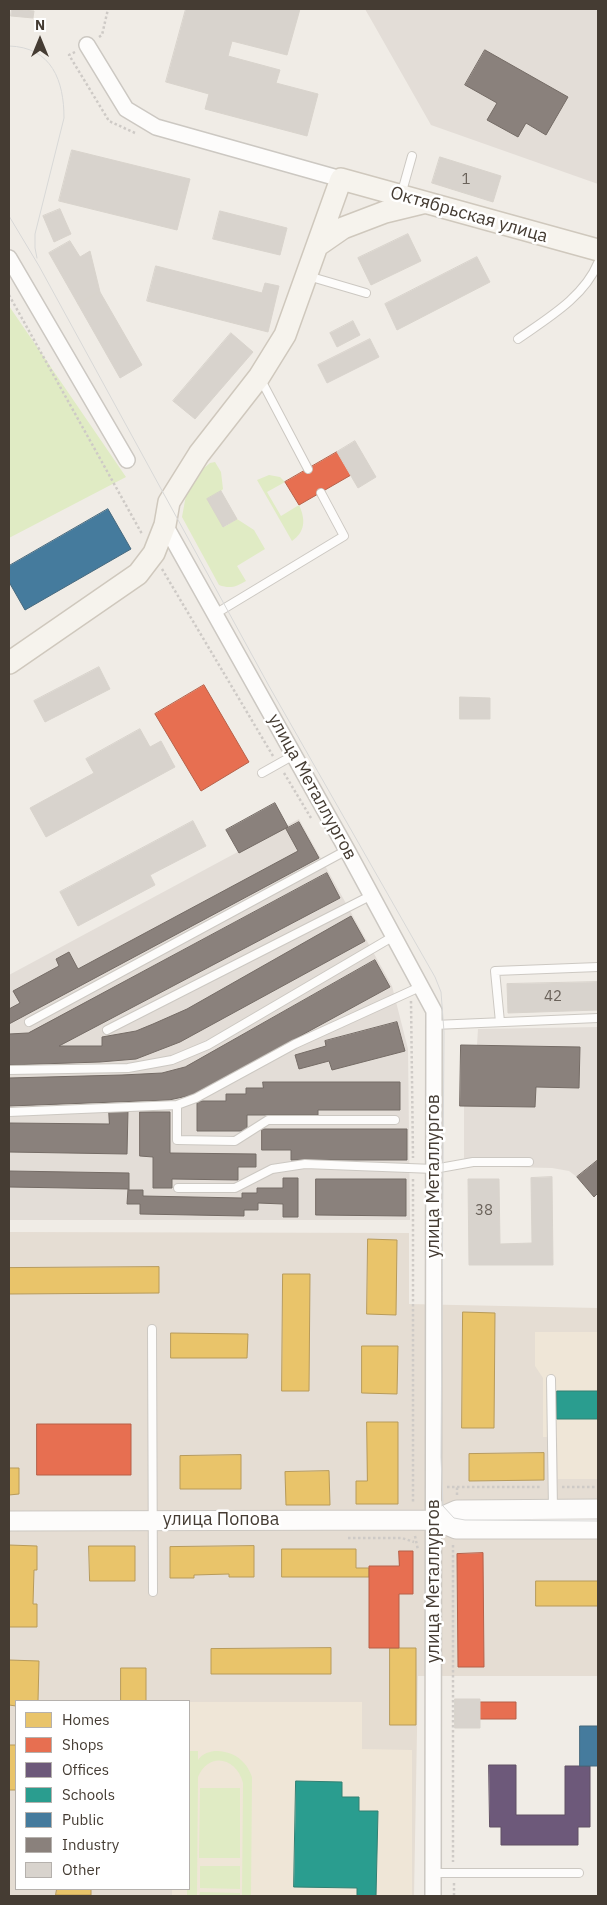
<!DOCTYPE html>
<html>
<head>
<meta charset="utf-8">
<style>
  body { margin:0 }
  #map { position:relative; width:607px; height:1905px; overflow:hidden; background:#f0ece6; font-family:"IBM Plex Sans",sans-serif }
  canvas { display:block }
  .frame { position:absolute; inset:0; border:10px solid #453c33; pointer-events:none }
  .legend { position:absolute; left:15px; top:1700px; width:175px; height:190px; box-sizing:border-box; background:#fff; border:1px solid #b5b1ad; margin:0; padding:6px 9px; list-style:none; font-size:15px; color:#453c33 }
  .legend li { display:flex; align-items:center; gap:10px; height:25px }
  .legend b { width:25px; border:1px solid #b5b1ad }
  .north { position:absolute; left:15px; top:15px; width:50px; height:50px; -webkit-text-stroke:4px #fff; paint-order:stroke; rotate:0deg; font-size:14px; font-weight:700; line-height:20px; text-align:center; color:#453c33 }
  .north::after { content:''; display:block; margin:auto; width:18px; height:22px; background:#453c33; clip-path:polygon(50% 0,100% 100%,50% 72%,0 100%) }
</style>
</head>
<body>
<div id="map">
<canvas width="607" height="1905"></canvas>
<div class="frame"></div>
<ul class="legend">
<li><b style="height:14px;background:#e9c46a"></b>Homes</li>
<li><b style="height:14px;background:#e76f51"></b>Shops</li>
<li><b style="height:14px;background:#6d597a"></b>Offices</li>
<li><b style="height:14px;background:#2a9d8f"></b>Schools</li>
<li><b style="height:14px;background:#457b9d"></b>Public</li>
<li><b style="height:14px;background:#8a817c"></b>Industry</li>
<li><b style="height:14px;background:#d8d3cd"></b>Other</li>
</ul>
<div class="north">N</div>
</div>
<script>
const ctx = document.querySelector('canvas').getContext('2d');
ctx.lineJoin = 'round';
function paint(path, color) {
  ctx.fillStyle = color;
  ctx.fill(path, 'evenodd');
}
function trace(path, color, width, dash) {
  ctx.strokeStyle = color;
  ctx.lineWidth = width;
  ctx.lineCap = dash ? 'butt' : 'round';
  ctx.setLineDash(dash || []);
  ctx.stroke(path);
}
function label(font, color, halo, rows, align = 'center') {
  ctx.font = font + ' "IBM Plex Sans",sans-serif';
  ctx.lineWidth = 5;
  ctx.setLineDash([]);
  ctx.textBaseline = 'middle';
  ctx.strokeStyle = halo;
  ctx.fillStyle = color;
  for (const [text, x, y, turn = 0] of rows) {
    ctx.save();
    ctx.translate(x, y);
    ctx.rotate((+turn || 0) * Math.PI / 180);
    ctx.textAlign = isNaN(turn) ? turn : align;
    if (halo) ctx.strokeText(text, 0, 0);
    ctx.fillText(text, 0, 0);
    ctx.restore();
  }
}
paint(new Path2D(`
  M9,1232L409,1233V1304L598,1308V1676H418L414,1896H9ZM16,1701H189V1889H16Z`), '#e5ddd3');
paint(new Path2D(`
  M365,9H598V184L431,125Z
  M299,819L392,986L408,1049L410,1220H9V975Z
  M598,1027V1193L594,1197L577,1177L569,1171L552,1168L464,1166V1106H460L461,1045H477L478,1029Z`), '#e3ddd7');
paint(new Path2D(`
  M535,1332H598V1479H558L557,1437H543V1378L535,1366Z
  M189,1702H362V1749L412,1750V1896H172V1889H189Z`), '#efe6d7');
paint(new Path2D(`
  M9,306L126,477L9,538Z
  M215,462L221,472L223,489L221,491L224,527L237,519L254,530L265,549L237,566L246,581C236,587 230,589 219,585L182,517L186,495L204,468L210,463Z
  M269,475L280,477L285,482L267,492L281,516L299,505C306,520 305,532 292,541L257,480Z
  M189,1751H198V1760C209,1745 234,1751 244,1763C248,1767 250,1772 252,1777L251,1896H242L243,1783C237,1758 209,1751 198,1777L197,1896H187V1889H189Z
  M200,1788H240V1858H199Z
  M200,1866H240V1889L200,1888Z
  M200,1892L240,1893V1896H199Z`), '#e0ebc4');
const homes = new Path2D(`
  M368,1239L397,1240L396,1315L367,1314Z
  M159,1267V1293L9,1294V1268Z
  M283,1274H310L309,1391H282Z
  M463,1312L495,1313L494,1428H462Z
  M171,1333L248,1334L247,1358H171Z
  M362,1346H398L397,1394L362,1393Z
  M367,1422H398V1504H356V1481H367Z
  M544,1453V1480L469,1481V1454Z
  M241,1455V1489H180V1456Z
  M9,1468H19V1494L9,1495Z
  M329,1471L330,1505H286L285,1472Z
  M9,1545L37,1546V1570H34L33,1604H37V1627H9Z
  M89,1546H135V1581H90Z
  M254,1546V1577H229V1574L194,1575V1578H170V1547Z
  M282,1549H356V1568H369V1577H282Z
  M536,1581H598V1606H536Z
  M331,1648V1674H211V1649Z
  M390,1648H416V1725H390Z
  M9,1660L39,1661L38,1701H16V1706L9,1705Z
  M121,1668H146V1701H121Z
  M9,1745H16V1790H9Z
  M57,1889H91V1895H56Z`);
paint(homes, '#e9c46a');
trace(homes, '#b89b5a', 1);
const shops = new Path2D(`
  M337,452L351,475L299,505L285,482Z
  M204,685L249,762L201,791L155,714Z
  M37,1424H131V1475H37Z
  M399,1551H413V1594H399V1648H369V1566H399Z
  M483,1553L484,1667H458L457,1554Z
  M480,1702H516V1719H480Z`);
paint(shops, '#e76f51');
trace(shops, '#b66048', 1);
const offices = new Path2D(`
  M489,1765H516V1815H565V1766H590V1827H578V1845H501V1827H490Z`);
paint(offices, '#6d597a');
trace(offices, '#615065', 1);
const schools = new Path2D(`
  M557,1391H598V1419H557Z
  M296,1781L342,1782V1797H359V1811H378L376,1896H357V1888L294,1887Z`);
paint(schools, '#2a9d8f');
trace(schools, '#328073', 1);
const public = new Path2D(`
  M108,509L131,549L25,610L9,582V566Z
  M580,1726H598V1766H580Z`);
paint(public, '#457b9d');
trace(public, '#45687d', 1);
const industry = new Path2D(`
  M485,50L568,97L546,135L526,123L518,137L487,120L497,103L465,85Z
  M275,803L288,827L239,853L226,830Z
  M299,822L319,858L9,1024V1009L20,1003L13,991L59,966L56,959L69,952L78,969L298,851L286,829Z
  M327,873L340,898L59,1046H102V1037L136,1031L153,1024L187,1009L351,916L365,941L180,1042L136,1059L100,1062L9,1065V1034L28,1033Z
  M375,960L390,987L192,1095L169,1100L9,1106V1078L122,1075L162,1073L185,1067Z
  M397,1022L405,1051L332,1070L329,1061L299,1069L295,1055L326,1046L325,1041Z
  M461,1045L580,1047L579,1088L536,1087L535,1107L460,1106Z
  M263,1082H400V1110H318V1115H247V1131H197V1101H226V1094H246V1088H263Z
  M109,1110H128L127,1154L9,1152V1123L109,1124Z
  M140,1112H170V1153L256,1154V1167H238V1180L172,1179V1188H153V1157L140,1156Z
  M262,1129H407V1160H291V1150H262Z
  M598,1160V1193L594,1197L577,1177Z
  M9,1171L129,1173V1190H143V1196L242,1198V1193H257V1188H283V1178H298V1217H283V1204L258,1203V1210H244V1216L140,1214V1204H127L128,1189L9,1187Z
  M316,1179H406V1216L316,1215Z`);
paint(industry, '#8a817c');
trace(industry, '#756c66', 1);
const building = new Path2D(`
  M12,9L34,11L33,18L11,16Z
  M186,9H300L287,55L232,41L228,56L280,70L276,83L318,94L307,136L205,109L209,94L166,82Z
  M72,150L190,179L177,230L59,201Z
  M440,157L501,176L493,202L432,183Z
  M60,209L71,234L54,242L43,216Z
  M220,211L287,228L280,255L213,239Z
  M408,234L421,261L371,285L358,258Z
  M70,241L80,257L90,251L100,292L78,304L49,253Z
  M477,257L490,282L397,330L385,304Z
  M156,266L262,293L265,283L279,286L268,332L147,301Z
  M100,292L142,365L120,378L78,304Z
  M353,321L360,335L337,347L330,333Z
  M231,333L253,352L195,419L173,401Z
  M370,339L379,357L327,383L318,365Z
  M355,441L376,477L358,488L337,452Z
  M221,491L237,519L223,527L207,499Z
  M99,667L110,689L45,722L34,701Z
  M460,697L490,698V719H460Z
  M140,729L150,747L161,741L175,767L46,837L30,808L94,773L86,759Z
  M193,821L206,846L150,875L155,885L78,926L60,892Z
  M598,982V1010L508,1013L507,984Z
  M552,1177L553,1265H469L468,1179H499L500,1244L532,1243L531,1178Z
  M455,1699H480V1728H455Z`);
paint(building, '#d8d3cd');
trace(building, '#d8d3cc', 1);
const service = new Path2D(`
  M401,195L412,156
  M308,276L366,293
  M518,339C548,318 584,297 598,263
  M260,378L308,469
  M215,614L344,536L321,493
  M262,773L294,755
  M29,1022L347,850
  M500,1022L495,971L598,967
  M434,1025L598,1018
  M107,1030L372,895
  M9,1070L128,1068L172,1060L208,1045L394,936
  M177,1105V1140L235,1141L268,1120H395
  M9,1112L177,1105L196,1098L295,1044L422,986
  M178,1188H235L272,1169L305,1164L434,1169L473,1162H529
  M152,1329L153,1592
  M551,1379L553,1509
  M433,1873H579`);
const minor = new Path2D(`
  M87,45L126,109L156,127L341,179
  M9,258L127,460
  M165,525L347,850L434,1011L433,1896`);
const tertiary = new Path2D(`
  M434,1520L457,1510L598,1509
  M9,1521L434,1520L456,1529H598`);
const secondary = new Path2D(`
  M317,246L343,228L385,212L422,203
  M9,663L138,574L154,553L165,525L169,502L199,454L259,377L285,335L341,179L598,250`);
trace(service, '#ccc8c2', 10);
trace(minor, '#ccc8c2', 18);
trace(tertiary, '#ccc8c2', 21);
trace(secondary, '#cfc8bd', 24);
trace(new Path2D(`
  M99,37L102,35L108,9
  M75,52L69,55L109,121L135,133
  M9,295L142,534
  M162,569L273,756
  M284,773L311,818
  M411,1001L413,1158
  M413,1179V1503
  M447,1487H542
  M562,1487H598
  M457,1495V1487
  M415,1536L418,1550
  M348,1538H402L414,1542
  M453,1545V1862
  M454,1883V1896`), '#cecac6', 2.5, [2.5, 2.5]);
trace(service, '#fdfcfb', 8);
trace(minor, '#fdfcfb', 15);
trace(tertiary, '#fdfcfb', 19);
trace(secondary, '#f6f3ed', 21);
trace(new Path2D(`
  M9,46C52,47 64,81 64,118L35,234V248L37,258
  M9,216L39,266L269,686L435,977L441,992L444,1032L441,1457L443,1506L454,1518L465,1520L598,1521`), '#d8d8d7', 1);
label('15px', '#6b635b', null, [
  ["1",466,180],
  ["42",553,997],
  ["38",484,1211]
]);
label('18px', '#453c33', '#fff', [
  ["Октябрьская улица",469,215,16],
  ["улица Металлургов",312,787,61],
  ["улица Металлургов",434,1176,-90],
  ["улица Попова",221,1520],
  ["улица Металлургов",434,1581,-90]
]);
</script>
</body>
</html>
